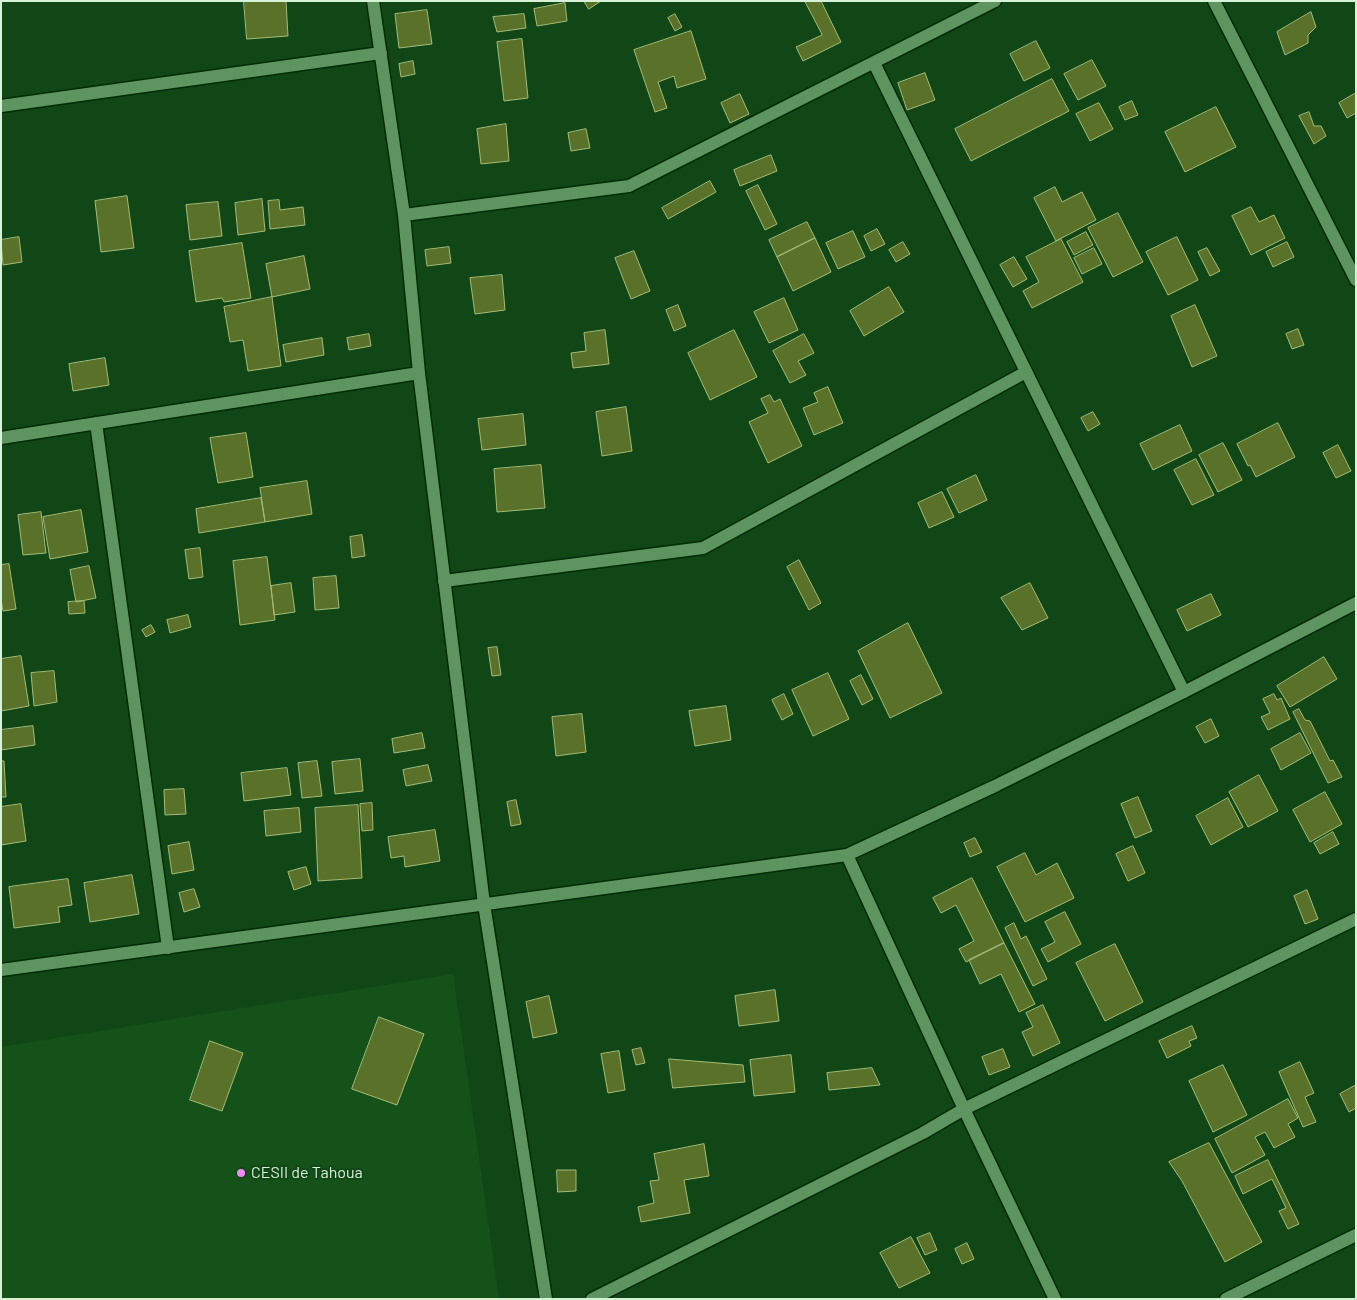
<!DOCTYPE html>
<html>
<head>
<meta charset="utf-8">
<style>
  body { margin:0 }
  #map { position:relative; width:1357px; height:1300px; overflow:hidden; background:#114716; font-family:Barlow,sans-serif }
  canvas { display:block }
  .frame { position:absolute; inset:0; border:2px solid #d7f3d7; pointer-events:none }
</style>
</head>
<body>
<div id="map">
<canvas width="1357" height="1300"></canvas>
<div class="frame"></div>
</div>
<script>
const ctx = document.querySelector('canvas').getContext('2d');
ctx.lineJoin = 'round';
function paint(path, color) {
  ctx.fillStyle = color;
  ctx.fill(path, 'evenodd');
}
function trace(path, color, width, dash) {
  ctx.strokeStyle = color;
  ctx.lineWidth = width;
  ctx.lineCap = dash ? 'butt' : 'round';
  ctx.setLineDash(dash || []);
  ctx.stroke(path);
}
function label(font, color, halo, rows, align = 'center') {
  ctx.font = font + ' Barlow,sans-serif';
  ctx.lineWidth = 4;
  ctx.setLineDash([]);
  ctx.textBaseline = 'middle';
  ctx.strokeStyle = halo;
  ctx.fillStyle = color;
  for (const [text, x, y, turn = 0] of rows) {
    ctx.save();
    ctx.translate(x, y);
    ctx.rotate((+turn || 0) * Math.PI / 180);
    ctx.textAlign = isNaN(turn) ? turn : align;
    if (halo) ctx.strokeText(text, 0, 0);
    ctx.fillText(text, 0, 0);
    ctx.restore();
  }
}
paint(new Path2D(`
  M453,974L499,1299H1V1047Z`), '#14521a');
const building = new Path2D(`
  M244,1H286L288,36L247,39Z
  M584,1H601L589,9Z
  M805,1H821L841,42L803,61L796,47L822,35Z
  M565,3L567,21L537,26L534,9Z
  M427,10L432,44L399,48L395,14Z
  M1311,12L1316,27L1308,35V43L1285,55L1277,32Z
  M524,14L526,28L497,32L493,17Z
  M675,14L682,27L675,31L668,18Z
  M691,31L706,79L677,88L674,76L658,82L667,108L655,112L634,50Z
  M522,39L528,98L504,101L497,42Z
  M1036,41L1050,68L1024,81L1010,54Z
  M1092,60L1106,86L1078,100L1064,74Z
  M413,61L415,74L401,77L399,64Z
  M925,73L935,100L907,110L898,83Z
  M1052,79L1069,111L971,161L955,129Z
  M1356,93V113L1347,118L1339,103Z
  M740,94L749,114L730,123L721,103Z
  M1132,101L1138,115L1125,120L1119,107Z
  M1099,103L1113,129L1090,141L1076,114Z
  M1216,107L1236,147L1185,172L1165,132Z
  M1309,112L1314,126H1321L1326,136L1314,144L1299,116Z
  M506,124L509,161L481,164L477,129Z
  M586,129L590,148L571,151L568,133Z
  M771,155L777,171L740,186L734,170Z
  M710,181L716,192L668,219L662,208Z
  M758,185L777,224L765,230L746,191Z
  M1055,187L1062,202L1082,192L1096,220L1056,241L1034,198Z
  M127,196L134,248L101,252L95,201Z
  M262,199L265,231L238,235L235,203Z
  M279,200L280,210L303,207L305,225L270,229L268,201Z
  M218,202L222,236L190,240L186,205Z
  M1251,207L1259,222L1274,215L1285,238L1251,255L1232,216Z
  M1118,213L1143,262L1113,277L1088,228Z
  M807,222L815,238L777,257L769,240Z
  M877,229L885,244L871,251L864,236Z
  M853,231L865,257L838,269L826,243Z
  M1086,232L1093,245L1074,255L1067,242Z
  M19,237L22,262L3,265L1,240Z
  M1177,237L1198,280L1168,295L1146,252Z
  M815,238L831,272L793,291L777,257Z
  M1061,239L1083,282L1032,308L1023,291L1039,282L1026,257Z
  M903,242L910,254L896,262L889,250Z
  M1287,242L1294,257L1273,267L1266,252Z
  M242,243L251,298L224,302L222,298L196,302L189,251Z
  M449,247L451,263L427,266L425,250Z
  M1094,248L1102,264L1082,274L1074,258Z
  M1207,248L1220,271L1210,276L1198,252Z
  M634,251L650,291L631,299L615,258Z
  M304,256L310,289L272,297L266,264Z
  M1014,257L1027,279L1013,287L1000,265Z
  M502,275L505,310L475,314L470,278Z
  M889,287L904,312L864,336L850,311Z
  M272,297L281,366L248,371L243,340L230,342L224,307Z
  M784,298L798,330L769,343L754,312Z
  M678,305L686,326L674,331L666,310Z
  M1195,305L1217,356L1192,367L1171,316Z
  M1298,329L1304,345L1292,349L1286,334Z
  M605,330L609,364L573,368L571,353L586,351L584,333Z
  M734,330L757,377L710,400L688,353Z
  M369,334L371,346L349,350L347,338Z
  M804,334L814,353L798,361L806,375L790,383L773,351Z
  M322,338L324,355L286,362L283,345Z
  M105,358L109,385L73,391L69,364Z
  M828,387L843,423L814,435L803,408L818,402L814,393Z
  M770,395L774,402L780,399L802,446L768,463L749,422L768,413L761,399Z
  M626,407L632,451L602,456L596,412Z
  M1093,412L1100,424L1088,431L1081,418Z
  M523,414L526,445L482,450L478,419Z
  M1278,423L1295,457L1256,477L1250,465L1248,466L1237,444Z
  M1180,425L1192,451L1153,470L1140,444Z
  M246,433L253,477L218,483L210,438Z
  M1223,443L1242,480L1218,492L1199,455Z
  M1338,445L1351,471L1336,478L1323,453Z
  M1196,459L1214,495L1192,505L1174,470Z
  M541,465L545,508L497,512L494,469Z
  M976,475L987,500L959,513L947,489Z
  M307,481L312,514L265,522L260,488Z
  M942,492L954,517L929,528L918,503Z
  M261,498L265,522L199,533L196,509Z
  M81,510L88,552L50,559L43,517Z
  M41,512L46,553L23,555L18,515Z
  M362,535L365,556L352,558L350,537Z
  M200,548L203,577L189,579L185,550Z
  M267,557L275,620L240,625L233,561Z
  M799,560L821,603L809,610L787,567Z
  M9,564L16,609L3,611L1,599V565Z
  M89,566L96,598L76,602L70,570Z
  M336,576L339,608L315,610L313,578Z
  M291,583L295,612L274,615L271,586Z
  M1030,583L1048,618L1022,630L1001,598Z
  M1211,594L1221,615L1187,631L1177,610Z
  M84,601L85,613L69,614L68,602Z
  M188,615L191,627L170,633L167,620Z
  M908,623L942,693L890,718L858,651Z
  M151,625L155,632L146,637L142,630Z
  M497,647L501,675L492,676L488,648Z
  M21,656L29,706L1,711V659Z
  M1324,657L1337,679L1290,707L1277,686Z
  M54,671L57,702L34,706L31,673Z
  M828,673L849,719L813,736L792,690Z
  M861,675L873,699L862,705L850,681Z
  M784,694L793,714L782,720L772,700Z
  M1274,694L1277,700L1281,698L1290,719L1268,730L1261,717L1270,713L1263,699Z
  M726,706L731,740L695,746L689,711Z
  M1299,709L1305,720L1310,721L1330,761L1333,760L1342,777L1328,783L1293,712Z
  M582,714L586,752L556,756L552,717Z
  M1211,719L1219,736L1205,743L1196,727Z
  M33,726L35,745L1,750V730Z
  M422,733L425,748L394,753L392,739Z
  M1300,733L1311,753L1281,770L1271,749Z
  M360,759L363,791L335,794L332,762Z
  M1,761H4L6,797H1Z
  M317,761L322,796L302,798L298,763Z
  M428,765L432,781L406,786L403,770Z
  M287,768L291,795L244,801L241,773Z
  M1259,775L1278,811L1248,827L1229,792Z
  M184,789L186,814L165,815L164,790Z
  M1325,792L1342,824L1310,842L1293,810Z
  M1138,797L1152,831L1135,838L1121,804Z
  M1228,798L1243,827L1211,845L1196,816Z
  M516,800L521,824L511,826L507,802Z
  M372,803L373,830L362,831L360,804Z
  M21,804L26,841L1,845V807Z
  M358,805L362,878L318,881L315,808Z
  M299,808L301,832L266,836L264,811Z
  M435,830L440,861L405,867L404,856L391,858L388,837Z
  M1333,832L1339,844L1320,854L1314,843Z
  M975,838L982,852L970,857L964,843Z
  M189,842L194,870L172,874L168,846Z
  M1133,846L1145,873L1128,881L1116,854Z
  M1025,853L1036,875L1057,863L1074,898L1025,922L997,867Z
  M306,867L311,884L294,890L288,872Z
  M132,875L139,914L90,922L84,883Z
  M972,878L1004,943L966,962L959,949L974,941L956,905L941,913L933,898Z
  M68,879L72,905L58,907L60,922L14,928L9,887Z
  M194,889L200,907L184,912L179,893Z
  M1307,890L1318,919L1305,924L1294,896Z
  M1065,912L1081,944L1048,962L1041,949L1055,942L1045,922Z
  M1014,923L1021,939L1026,936L1047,979L1033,986L1005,928Z
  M1004,943L1035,1004L1019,1012L1001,974L980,984L969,960Z
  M1115,944L1143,1002L1105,1021L1076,963Z
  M775,990L779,1021L739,1026L735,996Z
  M549,996L557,1033L533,1038L526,1002Z
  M1043,1005L1060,1043L1033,1056L1022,1032L1033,1027L1026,1013Z
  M379,1017L424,1034L397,1105L352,1089Z
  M1192,1026L1197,1038L1189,1041L1191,1046L1167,1058L1159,1041Z
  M210,1041L243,1053L222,1111L190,1100Z
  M641,1048L645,1063L636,1065L632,1050Z
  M1003,1049L1010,1067L989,1075L982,1057Z
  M619,1051L625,1090L608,1093L601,1054Z
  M791,1055L795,1092L754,1096L750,1060Z
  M669,1059L743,1065L745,1082L673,1088Z
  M1300,1062L1314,1093L1305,1097L1316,1122L1303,1127L1279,1072Z
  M1223,1065L1247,1115L1213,1132L1189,1081Z
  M872,1068L880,1085L829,1090L827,1073Z
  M1356,1085V1108L1349,1112L1340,1094Z
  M1288,1099L1298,1118L1288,1124L1295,1137L1274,1148L1265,1132L1255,1137L1265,1155L1232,1173L1215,1139Z
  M1209,1143L1262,1242L1225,1262L1182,1181L1169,1162Z
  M704,1144L709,1176L684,1180L690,1213L641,1222L638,1207L654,1203L650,1181L659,1180L654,1154Z
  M1268,1160L1299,1224L1288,1229L1279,1211L1286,1208L1272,1179L1243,1194L1235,1176Z
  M557,1170H576V1191L558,1192Z
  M930,1233L937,1250L925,1255L917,1238Z
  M911,1237L930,1273L899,1288L880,1253Z
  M967,1243L974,1259L962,1264L955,1249Z`);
paint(building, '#5a712a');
trace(building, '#a4bc77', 1);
const service = new Path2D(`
  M444,581L703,548L1026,372`);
const minor = new Path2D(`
  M373,1L404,215L419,373L484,904L546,1299
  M1214,1L1356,280
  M874,63L1184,692
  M1,106L381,53
  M404,215L629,186L995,1
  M96,423L168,948
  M1,438L419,373
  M847,855L995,786L1184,692L1356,603
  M592,1299L923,1133L964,1109L1356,919`);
const tertiary = new Path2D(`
  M1,970L847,855L964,1109L1055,1299
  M1226,1299L1356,1235`);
trace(service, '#022b06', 15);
trace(minor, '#022b06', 15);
trace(tertiary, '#022b06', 15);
trace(service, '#5e945f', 12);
trace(minor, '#5e945f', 12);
trace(tertiary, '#5e945f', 12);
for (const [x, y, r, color] of [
  [241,1173,5,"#ef8bf6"]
]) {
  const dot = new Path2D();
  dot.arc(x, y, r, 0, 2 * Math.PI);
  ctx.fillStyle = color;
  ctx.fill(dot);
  trace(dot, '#114716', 2);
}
label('16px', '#d7f3d7', '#114716', [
  ["CESII de Tahoua",251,1173]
], 'left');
</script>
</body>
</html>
